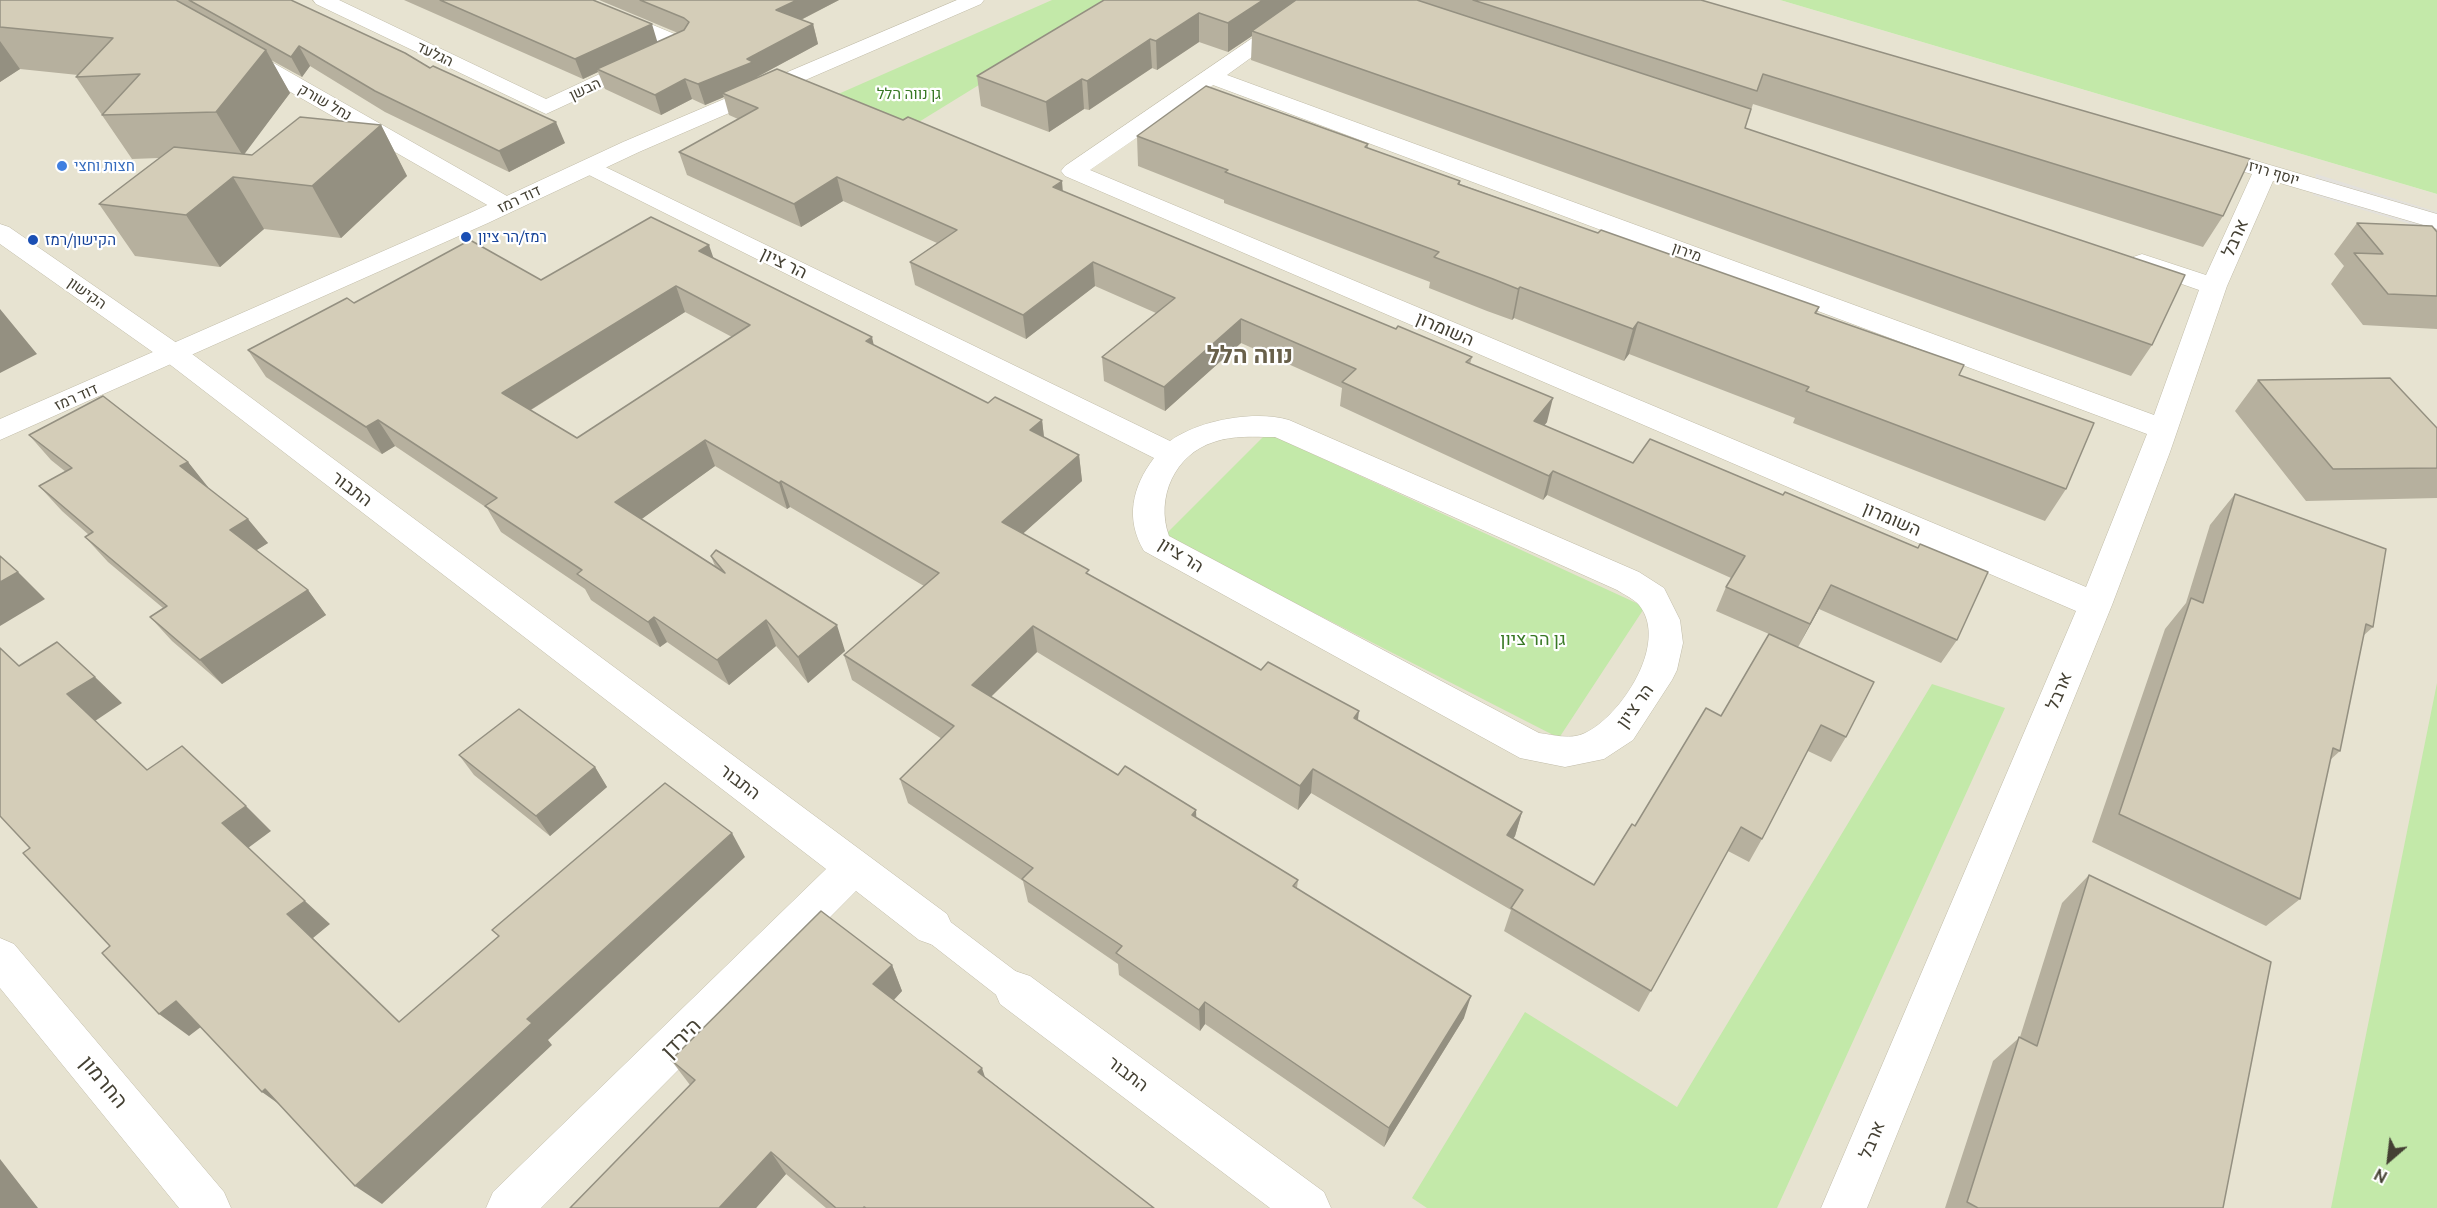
<!DOCTYPE html>
<html>
<head>
<meta charset="utf-8">
<style>
  body { margin:0 }
  #map { position:relative; width:2437px; height:1208px; overflow:hidden; background:#f3f0e3; font-family:Ubuntu,sans-serif }
  canvas { display:block }
  .north { position:absolute; left:2359px; top:1130px; width:60px; height:60px; -webkit-text-stroke:4px #fff; paint-order:stroke; rotate:208deg; font-size:16px; font-weight:700; line-height:24px; text-align:center; color:#444033 }
  .north::after { content:''; display:block; margin:auto; width:21px; height:27px; background:#444033; clip-path:polygon(50% 0,100% 100%,50% 72%,0 100%) }
</style>
</head>
<body>
<div id="map">
<canvas width="2437" height="1208"></canvas>
<div class="north">N</div>
</div>
<script>
const ctx = document.querySelector('canvas').getContext('2d');
ctx.lineJoin = 'round';
function paint(path, color) {
  ctx.fillStyle = color;
  ctx.fill(path, 'evenodd');
}
function trace(path, color, width, dash) {
  ctx.strokeStyle = color;
  ctx.lineWidth = width;
  ctx.lineCap = dash ? 'butt' : 'round';
  ctx.setLineDash(dash || []);
  ctx.stroke(path);
}
function label(font, color, halo, rows, align = 'center') {
  ctx.font = font + ' Ubuntu,Heebo,sans-serif';
  ctx.lineWidth = 4.5;
  ctx.setLineDash([]);
  ctx.textBaseline = 'middle';
  ctx.strokeStyle = halo;
  ctx.fillStyle = color;
  for (const [text, x, y, turn = 0] of rows) {
    ctx.save();
    ctx.translate(x, y);
    ctx.rotate((+turn || 0) * Math.PI / 180);
    ctx.textAlign = isNaN(turn) ? turn : align;
    if (halo) ctx.strokeText(text, 0, 0);
    ctx.fillText(text, 0, 0);
    ctx.restore();
  }
}
paint(new Path2D(`
  M0,0H1780L2437,194V1208H0Z`), '#e7e3d1');
paint(new Path2D(`
  M1052,0H1117L909,128L836,95Z
  M1780,0H2437V194Z
  M1267,433L1645,607L1559,738L1164,536Z
  M2437,683V1208H2331Z
  M1932,684L2005,708L1777,1208H1427L1412,1198L1525,1012L1677,1107Z`), '#c3e9a9');
paint(new Path2D(`
  M2316,174L2437,212V232L2313,195Z`), '#e3e1dc');
const pedestrian = new Path2D(`
  M933,913L944,917L1026,979L1031,990L1026,1001L1015,1005L1004,1001L922,937L918,927L922,917Z`);
const minor = new Path2D(`
  M313,0H339L546,99L664,44L568,4L565,0H593L689,40L693,44L689,48L546,114L316,4Z
  M1308,0H1331L1227,75L2154,415L2199,290L2133,267L2129,262L2133,257L2142,254L2206,275L2252,174L2237,170L2233,165L2237,160L2245,158L2253,160L2437,214V229L2273,181L2227,286L2170,452L2112,605L1867,1208H1821L2076,611L1065,176L1061,171L1065,166ZM1213,85L2147,434L2086,587L1090,170Z
  M241,48L249,49L514,200L517,205L514,210L505,212L496,210L233,59L230,54L233,49Z
  M591,160L1170,441C1199,420 1255,410 1289,420L1639,572L1664,588L1680,620L1683,643L1677,670L1672,680L1633,740L1604,759L1565,767L1520,758L1144,551C1125,519 1132,487 1154,458L583,172L579,167L583,162ZM1275,437L1617,590C1623,594 1634,599 1639,605C1670,643 1620,717 1585,733C1571,740 1554,735 1539,733L1169,536C1155,498 1175,454 1214,442C1233,435 1256,437 1275,437Z
  M0,224L9,227L184,348L947,914L953,927L947,940L933,945L919,940L856,891L541,1208H486L493,1192L826,869L164,360L0,244Z
  M0,938L14,944L224,1192L231,1208H179L0,988Z
  M1015,971L1030,976L1324,1192L1331,1208H1270L1000,1004L994,990L1000,976Z`);
const tertiary = new Path2D(`
  M957,0H984L981,4L639,152L488,223L0,440V419L470,213L623,142Z`);
trace(pedestrian, '#c1bca8', 1);
trace(minor, '#c1bca8', 1);
trace(tertiary, '#c1bca8', 1);
paint(pedestrian, '#fff');
paint(minor, '#fff');
paint(tertiary, '#fff');
paint(new Path2D(`
  M0,0H291L565,143L509,172L385,112L310,66L302,77L271,60L290,93L243,154L252,155L381,125L407,176L341,238L264,229L220,267L135,256L99,204L159,158L132,159L76,77L78,75L20,69L0,82Z
  M404,0H593L658,42L678,33L599,0H839L801,20L813,24L818,44L757,77V78L1063,191L1396,329L1472,357L1470,364L1547,422L1544,426L1957,640L1941,663L1819,609L1798,647L1846,737L1831,762L1808,751L1762,839L1749,862L1728,851L1639,1012L1504,931L1511,910L1311,793L1298,810L1037,652L991,697L1118,775L1196,817L1298,880L1297,888L1464,1018L1384,1147L1205,1024L1200,1031L1119,975L1118,964L1028,902L1023,881L908,803L900,779L942,739L852,680L844,655L924,586L790,507L787,509L715,466L641,519L715,566L711,556L845,651L808,683L776,646L729,685L667,642L660,647L591,600L585,589L501,532L487,508L395,446L382,454L266,377L248,350L354,303L713,258L874,345L988,403L1042,420L1044,438L1079,455L1082,481L1023,533L1090,576L1261,670L1358,720L1522,812L1515,836L1513,839L1594,885L1635,826L1721,716L1769,634L1716,611L1726,587L1731,578L1547,495L1543,500L1340,406L1342,388L1241,343L1165,411L1104,381L1102,357L1156,313L1095,286L1026,339L915,285L910,262L937,243L843,201L801,227L687,175L679,152L738,119L729,115L724,97L705,105L692,99L661,115L605,89L598,72L583,79ZM685,312L732,337L577,438L531,410Z
  M1104,0H1701L2223,216L2203,247L1753,104L1745,128L2152,345L2131,376L1251,60L1252,36L1228,52L1199,42L1157,70L1152,68L1089,110L1084,109L1049,132L981,106L977,76Z
  M1137,136L1368,144V148L1460,181V184L1598,233L1819,307L1817,313L1959,375L2066,489L2045,521L1793,423L1795,418L1629,354L1624,361L1514,318L1512,320L1487,311L1429,288L1430,282L1224,203V200L1138,166Z
  M2357,223L2437,232V329L2363,325L2331,284L2344,266L2334,254Z
  M2258,380L2437,428V498L2306,501L2235,411Z
  M29,435L188,462L207,487L268,543L256,550L308,590L326,615L222,684L172,641L150,617L163,608L108,562L85,537L89,535L62,511L39,486L66,472L51,460Z
  M2235,494L2373,627L2363,636L2340,751L2330,760L2300,899L2266,926L2092,842L2165,629L2186,603L2210,525Z
  M459,755L595,767L607,787L550,836L474,775Z
  M2089,875L2223,1208H1945L1993,1061L2020,1037L2062,903Z
  M892,965L902,991L894,1000L985,1077L1154,1208H826L786,1174L756,1208H570L690,1085L671,1060Z`), '#b6b09e');
paint(new Path2D(`
  M797,0H839L781,30L776,10Z
  M1263,0H1304L1252,31V36L1228,52V23Z
  M1199,13V42L1157,70L1156,41Z
  M652,24L658,44L597,69L598,72L583,79L575,59Z
  M813,24L818,44L757,77L758,82L722,93L724,97L705,105L698,84Z
  M1150,39L1152,68L1089,110L1087,81Z
  M0,41L20,69L0,82Z
  M299,46L310,66L302,77L291,57Z
  M266,50L290,93L243,156L216,112Z
  M685,79L692,99L661,115L655,95Z
  M1082,79L1084,109L1049,132L1046,102Z
  M556,122L565,143L509,172L499,151Z
  M381,125L407,176L341,238L312,186Z
  M233,177L264,229L220,267L186,215Z
  M837,177L843,201L801,227L794,204Z
  M1062,181L1064,205L1053,187Z
  M709,245L718,271L699,251Z
  M1093,262L1095,286L1026,339L1023,315Z
  M676,286L685,312L516,419L502,393Z
  M1520,287L1514,318L1512,320L1518,289Z
  M0,309L37,354L0,373Z
  M1241,319V343L1165,411L1164,387Z
  M1638,322L1629,354L1624,361L1633,329Z
  M872,337L878,364L866,341Z
  M1553,398L1547,422L1528,445L1534,421Z
  M378,420L395,446L382,454L366,427Z
  M1042,420L1045,446L1030,430Z
  M705,440L715,466L628,529L615,502Z
  M1079,455L1082,481L1007,548L1002,522Z
  M188,462L208,487L200,491L180,466Z
  M1553,471L1547,495L1543,500L1549,476Z
  M781,481L790,507L787,509L779,483Z
  M248,519L268,543L249,555L230,530Z
  M18,572L45,599L0,626V582Z
  M1831,585L1819,609L1798,647L1810,624Z
  M308,590L326,615L222,684L200,660Z
  M654,617L667,642L660,647L648,622Z
  M766,620L776,646L729,685L717,660Z
  M837,625L845,651L808,683L798,657Z
  M1033,626L1037,652L977,710L972,685Z
  M95,677L122,703L95,721L67,694Z
  M1359,711L1356,736L1354,718Z
  M595,767L607,787L550,836L536,816Z
  M1313,769L1311,793L1298,810L1300,786Z
  M246,806L271,831L248,848L222,823Z
  M1196,810L1197,834L1192,815Z
  M1522,812L1515,836L1500,859L1507,835Z
  M732,833L745,857L548,1040L552,1045L382,1204L355,1186L527,1019Z
  M305,901L330,924L313,938L423,1044L287,914Z
  M892,965L902,991L884,1010L873,984Z
  M1471,996L1464,1018L1384,1147L1389,1128Z
  M176,1001L206,1023L189,1036L159,1014Z
  M1205,1002V1024L1200,1031L1199,1010Z
  M982,1068L990,1092L978,1072Z
  M265,1089L290,1112L262,1092Z
  M771,1152L786,1174L756,1208H719Z
  M0,1159L38,1208H0Z`), '#949081');
const building = new Path2D(`
  M0,0H176L266,50L216,112L102,115L140,74L76,77L113,38L0,27Z
  M189,0H291L405,53L430,68L433,66L556,122L499,151L375,91L299,46L291,57Z
  M440,0H593L652,24L575,59Z
  M640,0H797L776,10L813,24L747,59L753,62L698,84L685,79L655,95L597,69L684,30L689,22L684,18Z
  M1104,0H1263L1228,23L1199,13L1156,41L1150,39L1087,81L1082,79L1046,102L977,76Z
  M1296,0H1417L1751,109L1745,128L2185,275L2152,345L1252,31Z
  M1473,0H1701L2250,159L2223,216L1763,74L1757,91Z
  M777,69L903,120L908,117L1062,181L1053,187L1396,329L1398,326L1472,357L1466,362L1553,398L1534,421L1633,463L1650,439L1783,495L1785,492L1918,548L1920,544L1988,572L1957,640L1831,585L1810,624L1726,587L1745,556L1553,471L1549,476L1342,382L1356,369L1241,319L1164,387L1102,357L1175,298L1093,262L1023,315L910,262L957,230L837,177L794,204L679,152L758,108L722,93Z
  M1206,86L1368,144L1365,147L1460,181L1458,184L1598,233L1601,230L1819,307L1815,313L1964,365L1959,375L2094,423L2066,489L1806,391L1809,387L1638,322L1633,329L1520,287L1518,289L1493,279L1434,257L1439,252L1225,172L1228,170L1137,136Z
  M300,117L381,125L312,186L233,177L186,215L99,204L174,147L252,155Z
  M651,217L709,245L699,251L872,337L866,341L988,403L995,397L1042,420L1030,430L1079,455L1002,522L1089,570L1086,573L1261,670L1268,662L1359,711L1354,718L1522,812L1507,835L1594,885L1632,824L1635,826L1706,708L1721,716L1769,634L1874,682L1846,737L1821,725L1762,839L1741,827L1651,991L1511,908L1523,890L1313,769L1300,786L1033,626L972,685L1118,775L1125,766L1196,810L1192,815L1298,880L1293,886L1471,996L1389,1128L1205,1002L1199,1010L1116,953L1122,946L1022,879L1033,868L900,779L954,726L844,655L939,573L781,481L779,483L705,440L615,502L725,573L711,556L716,550L837,625L798,657L766,620L717,660L654,617L648,622L577,574L582,570L485,506L497,498L378,420L366,427L248,350L347,298L354,303L470,240L541,280ZM676,286L750,325L577,438L502,393Z
  M2357,223L2432,226L2437,232V296L2388,294L2354,253L2383,254Z
  M2390,378L2437,428V468L2333,469L2258,380Z
  M103,396L188,462L180,466L248,519L230,530L308,590L200,660L150,617L167,606L85,537L93,532L39,486L72,468L29,435Z
  M2235,494L2386,549L2373,627L2366,624L2340,751L2333,748L2300,899L2119,814L2191,598L2203,603Z
  M0,556L18,572L0,582Z
  M57,642L95,677L67,694L147,770L182,746L246,806L222,823L305,901L287,914L399,1022L499,936L492,930L665,783L732,833L527,1019L532,1023L355,1186L265,1089L262,1092L176,1001L159,1014L102,953L110,946L23,853L30,848L0,816V648L19,666Z
  M519,709L595,767L536,816L459,755Z
  M2089,875L2271,962L2223,1208H1978L1967,1202L2019,1037L2037,1046Z
  M821,911L892,965L873,984L982,1068L978,1072L1154,1208H866L864,1207L863,1208H836L771,1152L719,1208H570L695,1080L671,1060Z`);
paint(building, '#d4cdb8');
trace(building, '#949081', 1.5);
for (const [x, y, r, color] of [
  [62,166,6,"#3f7fe0"],
  [466,237,6,"#1a4fb4"],
  [33,240,6,"#1a4fb4"]
]) {
  const dot = new Path2D();
  dot.arc(x, y, r, 0, 2 * Math.PI);
  ctx.fillStyle = color;
  ctx.fill(dot);
  trace(dot, '#fff', 2);
}
label('15px', '#444033', '#fff', [
  ["הגלעד",435,54,26],
  ["הבשן",585,89,-25],
  ["נחל שורק",325,102,30],
  ["יוסף רויז",2274,173,17],
  ["דוד רמז",519,199,-25],
  ["מירון",1687,252,20],
  ["הקישון",87,293,35],
  ["דוד רמז",76,397,-24]
]);
label('15px', '#387824', '#fff', [
  ["גן נווה הלל",909,94]
]);
label('15px', '#366cbe', '#fff', [
  ["חצות וחצי",74,166]
], 'left');
label('15px', '#164399', '#fff', [
  ["רמז/הר ציון",478,237],
  ["הקישון/רמז",45,240]
], 'left');
label('18px', '#444033', '#fff', [
  ["ארבל",2235,238,-66],
  ["הר ציון",784,263,26],
  ["השומרון",1445,329,23],
  ["התבור",352,489,37],
  ["השומרון",1892,519,23],
  ["הר ציון",1181,555,32],
  ["ארבל",2059,691,-67],
  ["הר ציון",1635,706,-54],
  ["התבור",740,782,37],
  ["התבור",1128,1074,37],
  ["ארבל",1872,1140,-67]
]);
label('18px', '#387824', '#fff', [
  ["גן הר ציון",1533,639]
]);
label('21px', '#444033', '#fff', [
  ["הירדן",681,1038,-45],
  ["החרמון",104,1082,50]
]);
label('bold 24px', '#68604a', '#fff', [
  ["נווה הלל",1250,355]
]);
</script>
</body>
</html>
